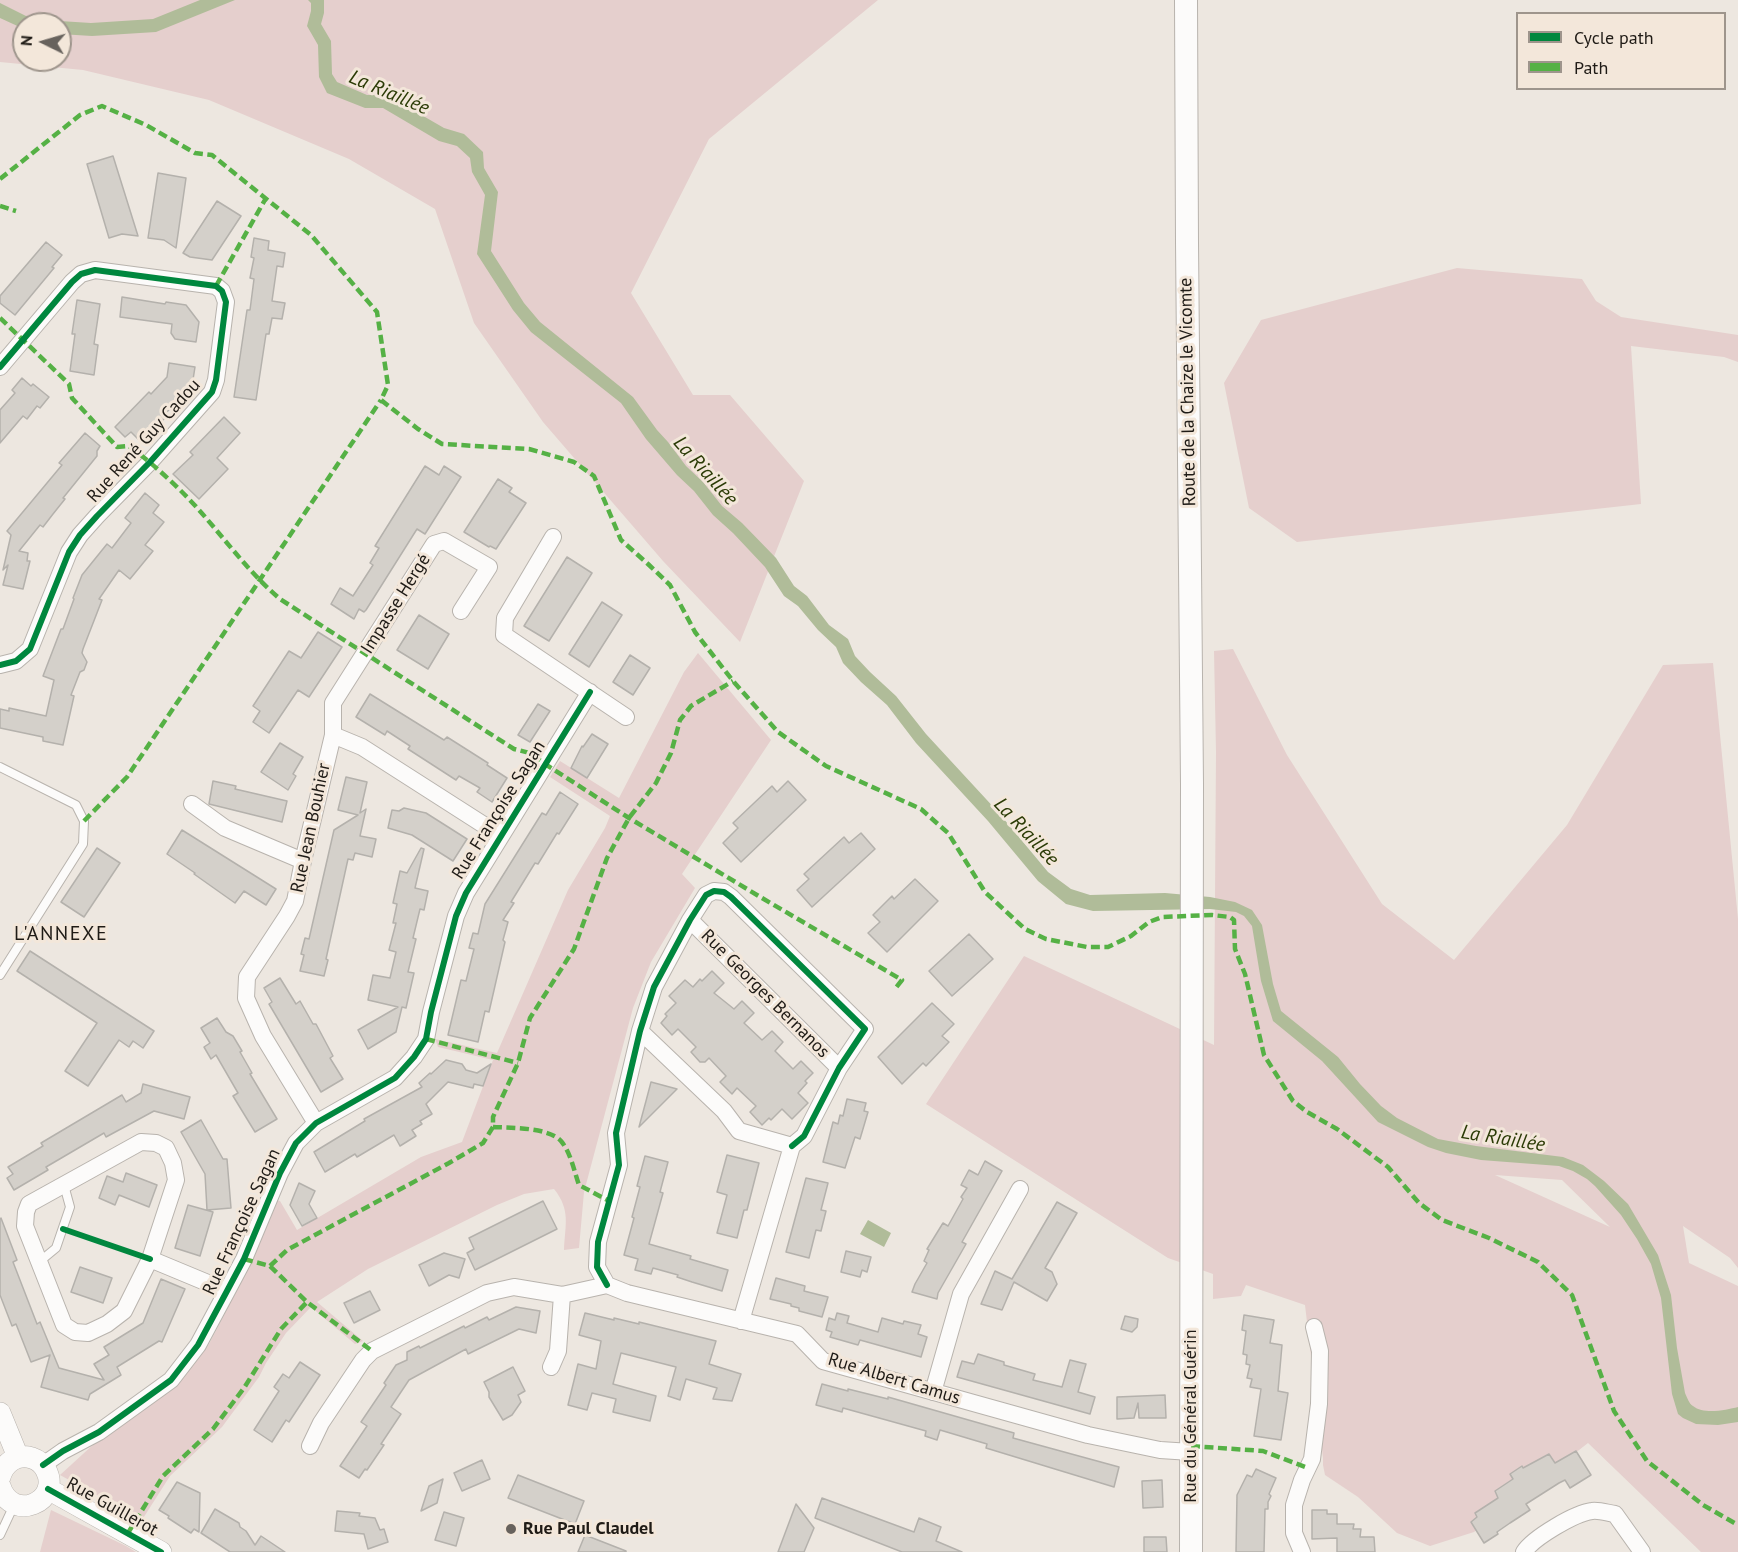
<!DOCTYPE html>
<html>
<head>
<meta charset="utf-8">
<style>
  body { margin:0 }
  #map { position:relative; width:1738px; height:1552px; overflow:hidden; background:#ede7e0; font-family:"PT Sans",sans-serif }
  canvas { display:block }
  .legend { position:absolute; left:1516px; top:12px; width:210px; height:78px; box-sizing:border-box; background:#f3e7da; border:2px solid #9e958c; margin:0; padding:8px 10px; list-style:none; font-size:18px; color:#1f1b16 }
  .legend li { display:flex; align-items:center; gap:12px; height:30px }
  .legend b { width:30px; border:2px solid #9e958c }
  .north { position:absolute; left:12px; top:12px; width:60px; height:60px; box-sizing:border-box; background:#f3e7da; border:2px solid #9e958c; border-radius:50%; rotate:275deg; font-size:16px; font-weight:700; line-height:24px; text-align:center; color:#1f1b16 }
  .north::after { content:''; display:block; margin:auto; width:21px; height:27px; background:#67625d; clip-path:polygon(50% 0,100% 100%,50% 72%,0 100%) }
</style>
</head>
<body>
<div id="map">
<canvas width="1738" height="1552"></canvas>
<ul class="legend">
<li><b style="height:8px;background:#00873e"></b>Cycle path</li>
<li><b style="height:8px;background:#55b145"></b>Path</li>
</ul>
<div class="north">N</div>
</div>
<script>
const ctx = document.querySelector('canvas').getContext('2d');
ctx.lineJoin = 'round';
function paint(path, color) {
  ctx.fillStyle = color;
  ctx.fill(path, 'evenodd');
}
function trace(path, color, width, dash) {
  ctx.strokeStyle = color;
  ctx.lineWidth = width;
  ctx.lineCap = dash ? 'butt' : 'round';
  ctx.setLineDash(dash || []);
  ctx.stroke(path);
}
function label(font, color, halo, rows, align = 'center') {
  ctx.font = font + ' "PT Sans",sans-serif';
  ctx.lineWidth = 6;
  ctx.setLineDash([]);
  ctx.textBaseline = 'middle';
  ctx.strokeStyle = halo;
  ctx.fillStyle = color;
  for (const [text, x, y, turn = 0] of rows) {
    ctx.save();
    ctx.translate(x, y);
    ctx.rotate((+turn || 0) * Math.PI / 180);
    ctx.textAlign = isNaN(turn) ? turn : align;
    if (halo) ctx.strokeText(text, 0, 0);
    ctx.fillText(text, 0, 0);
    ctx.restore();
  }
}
paint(new Path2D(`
  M0,0H878L709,139L631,293L693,395H730L804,481L740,642L663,561L543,422L474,323L435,209L349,159L209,100L83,70L0,62ZM24,24H60V60H24Z
  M1457,268L1582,279L1596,301L1621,317L1738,335V362L1724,357L1631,346L1641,504L1297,542L1249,508L1224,383L1261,320Z
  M1233,649L1287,755L1382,904L1454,960L1567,825L1663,665L1713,663L1738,919V1268L1730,1258L1683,1226L1689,1263L1738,1286V1552H1701L1588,1443L1474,1532L1430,1546L1397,1533L1358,1497L1325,1475L1323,1465V1458L1305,1305L1246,1285L1241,1296L1213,1299V1274L1168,1258L926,1104L1024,956L1214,1045L1216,752L1214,651ZM1495,1175L1562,1180L1610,1227Z
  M698,653L771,740L682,874L695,888L651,962L633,1008L584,1192L579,1248L564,1250C565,1225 571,1210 554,1189L524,1194L497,1205L368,1269L317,1302L363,1341L355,1344L311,1307L286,1333L266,1363L259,1377L222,1427L170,1476L142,1520L60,1475L95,1443L172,1387L191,1367L209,1344L223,1317L275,1200L280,1201L297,1230L421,1157L462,1142L493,1060L438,1047L435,1039L497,1053L568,890L605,828L610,816L550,777L560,761L619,798L684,672Z
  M51,1510L126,1546L136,1552H40Z`), '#e5cfcd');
paint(new Path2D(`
  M200,0H235L156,32L92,36L60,34V24H24V29L0,18V3L26,16L44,20L91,23L153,19Z
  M308,0H324V13L321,24L331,41L332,74L337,82L367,95H387L444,128L464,134L483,152L484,168L498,192L491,251L524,303L540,322L633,397L657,430L668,442L686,466L703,482L722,506L742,523L776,558L794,586L807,596L829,625L848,639L855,656L870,672L896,696L926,734L998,812L1048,872L1071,889L1090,895L1165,893L1210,897L1235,902L1252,910L1262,925L1273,984L1281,1011L1338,1057L1360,1084L1381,1106L1397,1118L1438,1139L1476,1146L1563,1157L1583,1165L1604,1181L1628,1204L1658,1255L1671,1295L1677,1348L1685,1393C1687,1397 1689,1404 1693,1406C1704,1415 1726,1410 1738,1407V1422L1718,1425L1696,1424L1683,1418L1678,1414L1672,1394L1661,1298L1651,1264L1637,1239L1621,1215L1595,1186L1587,1179L1573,1171L1559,1166L1481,1160L1446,1153L1428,1147L1378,1122L1322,1061L1273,1021L1261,981L1252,926L1244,916L1236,912L1210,909L1093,911L1066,904L1038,881L988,821L916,743L887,705L861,682L843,663L836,647L818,630L798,606L784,596L765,567L733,533L713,515L694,491L677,475L646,439L621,403L531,332L513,310L477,254L485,195L472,172L470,158L457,146L439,141L383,108H365L327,93L319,77L318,45L307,26L311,11V3Z
  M868,1220L891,1233L884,1247L860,1234Z`), '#b0bc99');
const building = new Path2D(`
  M113,156L138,236L122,234L109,238L87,164Z
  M158,173L186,178L176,248L164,240L148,238Z
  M217,201L241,216L212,260L190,257L183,253Z
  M254,238L269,241L268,250L285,253L283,267L277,266L272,301L285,303L282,319L272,318L269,334H266L256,400L234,397L247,310H250L254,279L250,278L254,258L251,257Z
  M46,242L62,255L52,267L54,268L15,315L0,303V296Z
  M122,297L165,304L166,302L186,305L199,322L196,342L175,339L171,333L172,324L120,317Z
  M77,300L100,304L94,344L98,345L94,375L70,371L75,334H72Z
  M169,363L195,367L192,386L163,416L165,418L141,442L131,432L125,437L115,427L149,392L151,394L167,377Z
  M22,378L31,386L33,384L49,397L40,408L37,406L27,419L23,416L0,443V410L15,393L12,390Z
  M224,417L240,433L217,458L228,469L199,499L173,474L193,455L190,452Z
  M85,433L100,446L97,451V456L63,498L65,499L53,514L43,527L40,525L19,551L28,553L27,561H30L23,589L3,585L8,565L3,570L11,535L7,531L62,465L59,463Z
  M425,466L439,475L444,466L461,477L425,534L417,529L366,610L364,612L359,609L354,619L331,604L340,588L353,596L373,565L370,563L379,548L375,546Z
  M498,479L512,488L509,492L526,503L496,549L490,546L489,547L464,532Z
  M145,493L159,505L153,513L164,522L145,545L153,551L130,579L119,570L99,599L102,600L83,649L82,653L87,662L84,670L80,672L71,695L74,696L63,745L43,741V737L0,728V709L9,711V708L46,716L54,680L43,676L61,629H63L74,599L73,598L82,575L107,544L112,548L131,523L125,518Z
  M567,557L592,573L549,641L524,626Z
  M602,602L622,615L589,667L569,654Z
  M419,615L449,634L428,669L397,650Z
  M318,632L342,647L309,697L298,690L269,733L253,722L260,711L253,706L289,651L301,658Z
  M630,655L650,668L633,695L613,682Z
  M370,694L444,740L447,737L488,763L487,765L507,778L492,802L477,792L480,788L459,776L456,780L408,749L410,746L387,731L385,735L356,717Z
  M538,704L550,711L530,742L518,735Z
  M592,734L608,744L587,778L571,768L582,746L583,747Z
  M280,743L303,757L293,774L296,776L288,790L261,772Z
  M346,777L367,782L360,813L366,809L360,836L376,839L372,857L355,853L353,860L348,859L326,959L328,960L324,976L300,971L304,955L301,954L305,938L309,939L334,830L358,815L338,810Z
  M213,781L236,786L235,789L287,801L282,822L209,804Z
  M788,781L806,800L741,862L723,843L738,828L733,823L772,786L777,792Z
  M560,792L578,804L559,834L557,833L538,864L535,863L511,902L514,903L503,920L508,922L503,940L505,942L489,1012L485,1011L478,1042L448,1035L461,980L466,981L474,949L469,948L473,933L478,934L485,904L542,813L546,815Z
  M404,808L426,813L467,839L453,861L412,835L388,828L392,810L399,811Z
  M182,830L276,889L266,905L244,891L235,903L194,874L195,873L167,854Z
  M861,833L875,849L812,907L797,890L809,879L804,874L844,837L849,843Z
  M97,848L120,863L84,917L61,902Z
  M421,848L424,849L415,888L428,891L424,910L420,909L413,938L416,939L408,972L414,973L406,1008L402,1007L396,1032L368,1049L358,1030L398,1007L368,1000L373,975L390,978L396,952L389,950L396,923H393L397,904L393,903L400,871L407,873Z
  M915,879L938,901L887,952L868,933L880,922L873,915L892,896L894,899Z
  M969,934L993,959L952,996L929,971Z
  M30,951L154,1031L143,1048L133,1041L129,1047L119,1040L88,1086L65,1071L97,1023L17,971Z
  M712,971L724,983L714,993L734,1009L742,1001L754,1013L744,1023L762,1040L772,1031L783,1042L775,1051L793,1069L801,1061L813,1073L805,1081L807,1083L798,1093L808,1103L792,1119L782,1109L771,1120L769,1118L762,1125L750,1112L756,1106L737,1088L732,1094L720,1082L726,1076L709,1058L705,1062H700L691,1052L696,1047L678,1029L672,1035L661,1023L667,1016L665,1014L676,1003L669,996L685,980L693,987L700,979L702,981Z
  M280,978L296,1004L300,1001L313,1024H316L333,1056L330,1058L343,1079L321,1092L269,1004L272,1002L264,988Z
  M932,1003L954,1024L942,1036L949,1042L926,1066L923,1063L902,1084L878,1057Z
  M217,1018L226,1032L233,1036L242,1051L240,1052L252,1073L250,1074L277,1119L255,1132L233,1096L238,1093L216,1055L211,1059L204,1047L210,1043L201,1028Z
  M446,1060L462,1064L466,1070L477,1073L491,1064L483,1086L474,1084L473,1088L448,1082L426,1104L432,1114L420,1121L422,1124L412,1130L416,1136L400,1146L394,1135L357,1157L355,1154L325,1172L314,1152L365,1121L364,1119L422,1087L419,1083L430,1073L431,1074Z
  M651,1082L677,1089L639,1127L646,1101Z
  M143,1084L190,1097L184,1119L154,1111L106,1137L104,1133L46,1167L48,1170L14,1190L7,1178L13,1174L8,1167L43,1146L41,1143L122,1095L126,1102L141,1093Z
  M847,1099L866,1103L864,1111L868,1112L860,1139L855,1137L845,1168L823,1162L833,1122L838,1124L840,1115L843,1116Z
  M201,1120L223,1159H227L231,1208L207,1210L205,1174L181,1132Z
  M727,1155L759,1163L747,1210H744L737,1238L717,1233L727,1195L717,1192Z
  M645,1156L668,1162L660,1192L663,1193L649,1244L691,1256L690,1259L728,1270L722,1291L692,1282L677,1277L678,1275L653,1268L651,1274L635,1270L638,1259L624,1255L634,1218L632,1217L640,1187L637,1186Z
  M985,1161L1002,1171L962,1242L966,1244L938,1293L937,1299L912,1292L915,1284L927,1263L924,1261L929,1250L927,1249L943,1223L948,1226L963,1199L961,1197L967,1188L961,1185L969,1170L978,1175Z
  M126,1173L157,1185L149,1207L119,1195L115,1205L99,1198L107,1176L123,1182Z
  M806,1178L828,1183L821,1210L826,1211L821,1231L816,1230L809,1258L786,1252Z
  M299,1183L315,1191L309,1204L317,1218L302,1226L290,1205Z
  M543,1201L557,1229L475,1270L467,1253L474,1249L469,1238Z
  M1057,1202L1077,1213L1045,1268L1052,1272L1057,1284L1047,1301L1014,1282L1002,1310L981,1304L995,1271L1012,1279Z
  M188,1205L213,1212L200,1256L175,1248Z
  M1,1218L17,1260L13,1262L37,1324L40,1322L59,1368L104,1380L94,1364L109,1355L104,1347L143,1323L161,1279L185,1289L162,1342L159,1341L117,1367L121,1375L90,1394L88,1400L41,1387L50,1355L31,1362L16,1324L12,1326L0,1295V1219Z
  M846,1251L871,1257L867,1272L862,1270L860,1277L841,1272Z
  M444,1253L465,1259L459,1278L449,1275L429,1286L419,1265Z
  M80,1267L112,1278L103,1303L71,1292Z
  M776,1278L805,1286L804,1291L828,1297L822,1317L799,1311V1308L791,1306V1304L770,1299Z
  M370,1291L380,1310L354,1323L344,1303Z
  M516,1307L540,1311L536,1333L519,1329L468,1354L466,1349L409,1380L391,1407L401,1414L381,1444L384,1445L367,1470L365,1469L359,1478L340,1466L367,1426L361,1422L386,1385L384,1383L396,1365L407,1360V1352L419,1346L420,1348L464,1326L465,1328L487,1317L489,1320Z
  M585,1313L614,1320V1318L639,1324V1322L716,1341L709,1364L741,1374L732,1401L713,1399L717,1388L686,1379L680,1400L668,1396L676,1367L621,1353L613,1384L656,1396L650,1421L613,1412L616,1399L592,1393L587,1410L568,1405L578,1364L596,1369L601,1341L579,1335Z
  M837,1313L849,1316L847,1323L878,1332L882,1318L903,1324L904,1321L921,1325L918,1334L927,1337L921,1357L860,1340L858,1345L830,1337L832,1332L826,1330L829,1318L835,1320Z
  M1244,1315L1274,1320L1270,1343L1282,1345L1278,1391L1288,1393L1281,1440L1254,1436L1261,1389L1250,1387L1252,1379L1247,1378L1250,1365L1246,1364L1247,1355L1243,1354L1246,1331L1242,1330Z
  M1125,1316L1138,1319L1137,1327L1132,1332L1121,1329Z
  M978,1354L1004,1362V1365L1035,1374L1033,1380L1062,1387L1070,1360L1086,1364L1078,1392L1095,1397L1090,1414L957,1377L962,1361L974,1364Z
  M300,1362L320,1375L289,1422L286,1420L272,1442L254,1430L279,1391L274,1387L283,1374L289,1378Z
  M513,1367L525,1391L518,1395L521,1402L512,1415L503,1420L489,1397V1392L484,1382Z
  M822,1384L848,1391V1389L888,1399V1397L1014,1433L1013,1438L1119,1467L1114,1487L986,1448L987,1444L940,1430L937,1440L925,1436L926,1431L843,1408L842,1412L816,1405Z
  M1165,1395L1166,1418H1139L1138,1403L1134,1418L1117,1419V1397Z
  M1576,1451L1591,1475L1570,1488L1565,1480L1559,1483L1526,1504L1530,1510L1510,1523L1497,1532L1498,1534L1484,1543L1471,1522L1477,1517L1475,1513L1498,1498L1495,1491L1513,1479L1510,1474L1522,1466L1523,1468L1549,1454L1555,1463Z
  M482,1460L490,1479L462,1491L454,1473Z
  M1256,1469L1276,1478L1269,1494L1271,1496L1268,1502V1509H1265L1264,1552H1236L1237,1495L1247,1475L1252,1477Z
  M518,1475L584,1501L575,1524L508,1498Z
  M443,1479L437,1503L421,1511L429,1486Z
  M1162,1480L1163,1507L1143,1508L1142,1481Z
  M177,1482L200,1493L199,1532L194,1529L191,1533L168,1518L169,1516L159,1510Z
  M822,1498L914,1532L919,1518L941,1527L936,1541L962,1552H902L815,1518Z
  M796,1504L814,1528L804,1552H778Z
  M215,1509L239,1523L240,1527L246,1531L255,1545L261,1536L285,1552H230L201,1533Z
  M1312,1510H1327V1514H1337V1524H1354L1353,1529H1361L1360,1537H1374L1375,1552H1337V1538L1312,1539Z
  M337,1511L360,1513L359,1516L375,1518L380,1530L384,1529L388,1542L368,1549L364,1534L335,1531Z
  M444,1512L464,1518L456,1546L435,1540Z
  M585,1535L626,1551V1552H578Z
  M1144,1537H1166L1167,1552H1144Z`);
paint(building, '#d4d0ca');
trace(building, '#b4b1ac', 1.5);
const service = new Path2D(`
  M0,767L76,805L84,821L83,844L0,975
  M39,1262L56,1248L70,1207L64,1185
  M0,1535L14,1505`);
const minor = new Path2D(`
  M0,367L72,282L81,274L95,270L216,286L222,291L226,302L216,380L212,392L150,462L97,516L80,535L69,552L30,649L16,661L0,665
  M553,537L505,618L504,635L626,717
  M333,735V703L434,544L444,541L489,567L461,611
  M192,804L225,828L303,861
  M690,920L839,1068
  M640,1031L724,1111L739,1131L792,1146L741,1321
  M316,1123L263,1036L246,998L247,977L287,916L295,901L303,861L333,735L362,747L501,836
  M150,1259L124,1311L107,1324L88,1333L75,1332L64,1325L25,1226L26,1212L29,1204L141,1142L156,1143L166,1148L173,1163L176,1180L150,1259L227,1291
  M607,1285L597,1267L598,1242L619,1165L616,1133L640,1031L654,987L690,920L706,895L714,891L724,892L731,897L865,1029L839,1068L804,1136L792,1146
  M607,1285L627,1293L797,1334L823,1361L1088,1435L1160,1450L1191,1452
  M551,1367L558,1351L562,1295
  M933,1392L961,1294L1020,1189
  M310,1446L321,1423L363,1360L372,1351L487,1293L514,1287L562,1295L607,1285
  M43,1465L63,1451L99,1432L171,1380L198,1345L227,1291L244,1259L280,1173L296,1143L316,1123L395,1078L414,1057L426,1039L431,1012L456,916L466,893L590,692
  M1302,1552L1294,1533V1505L1302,1480L1312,1459L1319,1404L1320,1351L1314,1327
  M1524,1552C1533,1538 1575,1513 1592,1511C1599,1510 1608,1513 1615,1514L1642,1552`);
const tertiary = new Path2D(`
  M0,1413L18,1457
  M0,1477C4,1463 17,1453 32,1458C38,1460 43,1464 46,1470C62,1501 12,1524 0,1486
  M48,1489L161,1552`);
const secondary = new Path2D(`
  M1186,0L1187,242L1192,784L1191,1552`);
trace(service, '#b8b3ad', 10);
trace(minor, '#b8b3ad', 18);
trace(tertiary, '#b8b3ad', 22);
trace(secondary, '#b8b3ad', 24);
trace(service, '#fcfbfa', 8);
trace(minor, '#fcfbfa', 16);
trace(tertiary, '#fcfbfa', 21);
trace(secondary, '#fcfbfa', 22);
trace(new Path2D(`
  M0,179L80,115L102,106L146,125L195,153L212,155L311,235L377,312L388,385L381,400L418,429L442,444L529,449L574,462L594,476L621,540L648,564L670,585L695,632L733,681L778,732L826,766L921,809L948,833L985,892L1025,929L1046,939L1087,947H1108L1131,936L1149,922L1162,917L1212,915L1230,917L1234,920L1235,949L1245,974L1264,1055L1293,1101L1307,1112L1337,1129L1388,1167L1419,1203L1442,1220L1489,1238L1538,1262L1572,1295L1614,1411L1647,1461L1703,1505L1738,1525
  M0,206L16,211
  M216,286L266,198
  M0,318L69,384L72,398L117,447L129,446C156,466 184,492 206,518C231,547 251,574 280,599L514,749L530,753L545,764L629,818L762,898L902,980L895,989
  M84,821L127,777L381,400
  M426,1039L518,1063
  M493,1127C511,1128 548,1127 561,1141C571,1153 574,1171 579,1185L609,1201
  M244,1259L270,1266L307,1302L372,1351
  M270,1266L287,1250L449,1163L483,1143L493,1127V1117L518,1063L530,1018L574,949L607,858L629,818L656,783L671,753L680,720L691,706L733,681
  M1191,1446L1263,1451L1308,1468
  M128,1533L163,1476L213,1429L244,1388L281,1329L307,1302`), '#55b145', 4.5, [9, 4.5]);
trace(new Path2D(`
  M0,367L72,282L81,274L95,270L216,286L222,291L226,302L216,380L212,392L150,462L97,516L80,535L69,552L30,649L16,661L0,665
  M63,1229L150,1259
  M607,1285L597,1267L598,1242L619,1165L616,1133L640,1031L654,987L690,920L706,895L714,891L724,892L731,897L865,1029L839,1068L804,1136L792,1146
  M43,1465L63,1451L99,1432L171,1380L198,1345L227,1291L244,1259L280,1173L296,1143L316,1123L395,1078L414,1057L426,1039L431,1012L456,916L466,893L590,692
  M48,1489L161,1552`), '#00873e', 6);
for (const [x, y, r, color] of [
  [511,1529,6,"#67625d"]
]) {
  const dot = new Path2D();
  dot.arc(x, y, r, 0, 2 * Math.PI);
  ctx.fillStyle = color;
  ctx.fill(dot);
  trace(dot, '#f3e7da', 2);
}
label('18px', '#1f1b16', '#f3e7da', [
  ["Route de la Chaize le Vicomte",1188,392,-91],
  ["Rue René Guy Cadou",144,441,-48],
  ["Impasse Hergé",396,604,-58],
  ["Rue Françoise Sagan",499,810,-58],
  ["Rue Jean Bouhier",311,828,-78],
  ["Rue Georges Bernanos",765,994,45],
  ["Rue Françoise Sagan",242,1222,-65],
  ["Rue Albert Camus",894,1379,17],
  ["Rue du Général Guérin",1191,1416,-90],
  ["Rue Guillerot",112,1507,29]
]);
label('bold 18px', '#1f1b16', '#f3e7da', [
  ["Rue Paul Claudel",523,1529]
], 'left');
label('italic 20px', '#2b3b06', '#f3e7da', [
  ["La Riaillée",389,93,23],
  ["La Riaillée",705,471,48],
  ["La Riaillée",1026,832,47],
  ["La Riaillée",1503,1139,9]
]);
ctx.letterSpacing = '1.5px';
label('20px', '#1f1b16', '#f3e7da', [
  ["L'ANNEXE",61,934]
]);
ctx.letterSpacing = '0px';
</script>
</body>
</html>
